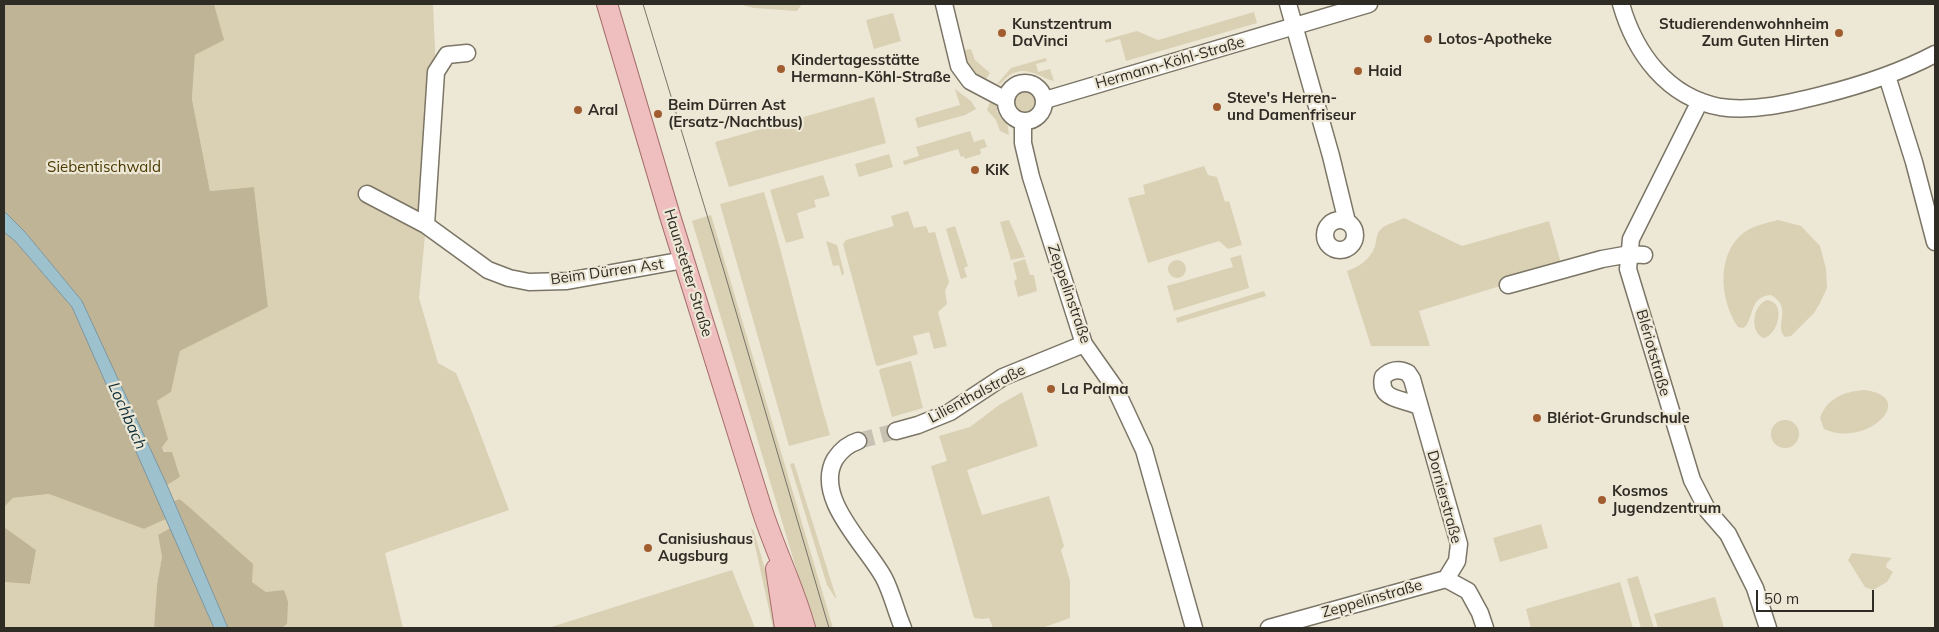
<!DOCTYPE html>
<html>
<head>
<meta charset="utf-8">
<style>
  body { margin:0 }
  #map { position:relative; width:1939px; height:632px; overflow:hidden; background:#ede7d6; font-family:Mulish,sans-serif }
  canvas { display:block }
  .frame { position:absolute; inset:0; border:5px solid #2e2c25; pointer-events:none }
  .scale { position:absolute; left:1756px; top:590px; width:118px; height:22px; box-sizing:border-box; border:2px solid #2e2c25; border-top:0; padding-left:6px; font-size:15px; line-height:18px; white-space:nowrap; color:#2e2c25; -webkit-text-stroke:4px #ede7d6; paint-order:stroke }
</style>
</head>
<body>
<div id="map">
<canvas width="1939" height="632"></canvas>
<div class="frame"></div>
<div class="scale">50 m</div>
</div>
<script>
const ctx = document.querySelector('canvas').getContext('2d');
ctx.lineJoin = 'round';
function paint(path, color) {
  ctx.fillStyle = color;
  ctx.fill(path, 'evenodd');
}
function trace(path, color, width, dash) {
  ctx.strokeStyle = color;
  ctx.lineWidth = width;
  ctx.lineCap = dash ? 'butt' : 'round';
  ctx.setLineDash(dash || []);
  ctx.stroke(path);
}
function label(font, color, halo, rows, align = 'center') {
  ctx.font = font + ' Mulish,sans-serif';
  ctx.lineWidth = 4.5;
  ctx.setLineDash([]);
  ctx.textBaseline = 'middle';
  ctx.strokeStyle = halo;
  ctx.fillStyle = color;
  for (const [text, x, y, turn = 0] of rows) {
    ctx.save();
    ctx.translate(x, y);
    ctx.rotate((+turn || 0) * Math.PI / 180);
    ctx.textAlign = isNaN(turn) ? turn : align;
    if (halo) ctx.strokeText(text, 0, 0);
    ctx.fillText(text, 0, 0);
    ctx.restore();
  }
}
paint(new Path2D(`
  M214,4H433L436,72L426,225L419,298L438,363L456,373L472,412L509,510L385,553L403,628H282L287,624L266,592L252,582L181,499L174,501L167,485L180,477L162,447L157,401L171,392L180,351L268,307L254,187L210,191L192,99L195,55L223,40Z
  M738,4H802L797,11L754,8Z
  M1254,12L1257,23L1126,61L1120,39L1106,43L1105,40L1137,31L1158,40Z
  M893,13L901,41L874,49L866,20Z
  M971,49L975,60L990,73L984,82C972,72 967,65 964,50Z
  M1046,58L1047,61L1036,64L1038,72L1050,69L1054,81C1038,77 1026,65 1010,75C1004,79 1003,84 997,84L1011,68Z
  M955,89L971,101L976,109L965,115L918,128L915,118L960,105Z
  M1015 102a10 10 0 1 1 20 0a10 10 0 1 1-20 0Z
  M874,97L886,143L729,187L715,142Z
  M990,102L998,106L997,112L1001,118L1007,121L1009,135L1000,131L996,120L987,110Z
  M970,131L974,142L984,139L987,147L980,149L981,154L965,159L964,156L961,157L958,149L904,165L903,161L919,156L916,147Z
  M889,154L893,167L859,177L855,164Z
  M1204,166L1208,175L1217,177L1225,202L1229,201L1242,245L1228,249L1219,241L1148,263L1128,198L1145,194L1143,185Z
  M823,175L830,196L814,200L816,207L797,213L804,238L786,243L770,190Z
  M764,192C788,272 806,354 830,435L789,446L720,204Z
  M908,211L914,228L926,226L929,233L935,232L949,282L945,291L947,304L938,312L947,346L934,349L929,332L913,336L918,354L878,366L876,365L843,244L846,240L894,226L891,216Z
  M711,215L833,628H814L692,221Z
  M1404,218L1462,246L1549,221L1562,267L1419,311L1430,346H1371L1347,271C1359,267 1371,259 1375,246C1377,239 1376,233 1382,228C1388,224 1397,221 1404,218Z
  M1009,220L1025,257L1011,260L1000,222Z
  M1778,220L1801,226L1820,246L1826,269L1827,288L1820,303L1814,313L1791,336L1785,337C1773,325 1794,308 1771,295C1750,297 1755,312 1746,326L1743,328L1738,327C1720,301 1716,256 1742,234C1752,226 1766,223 1778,220Z
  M955,226L968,266L964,268L967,277L961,279L946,229Z
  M826,241L837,245L844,273L842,276L839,265L833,266Z
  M1241,255L1249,288L1174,311L1167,286L1233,267L1230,258Z
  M1025,259L1030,275H1034L1037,291L1018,297L1014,281L1017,279L1013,263Z
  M1168 269a9 9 0 1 1 18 0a9 9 0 1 1-18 0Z
  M1264,291L1266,296L1177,323L1176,318Z
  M1767,300C1787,302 1778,336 1763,338C1749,330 1753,305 1767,300Z
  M911,361L923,408L892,417L879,371L880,369Z
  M1863,390C1921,396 1867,449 1824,429L1820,418C1827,398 1844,392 1863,390Z
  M1022,392L1038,446L967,470L982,515L1049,496L1064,546L1061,550L1070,581V618L1042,628H993L989,618L983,619L974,618L931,466L947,461L939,436L970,427L999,405Z
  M1771 434a14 14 0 1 1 28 0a14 14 0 1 1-28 0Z
  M794,463L836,597V599L827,585L790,464Z
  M50,494L144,529L166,519L170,528L158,535L162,557L157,584L154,628H4V582L30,584L36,550L4,527V507L13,498Z
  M1541,524L1548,548L1500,562L1493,538Z
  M751,527L754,532L771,589L778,628H773Z
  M1852,553L1892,558L1887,563L1886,567L1893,572L1887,582L1873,590L1865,587L1848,560Z
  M732,570L755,628H548Z
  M1638,576L1654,628H1641L1627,579Z
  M1620,582L1633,628H1531L1526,609Z
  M1715,597L1724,628H1658L1654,614Z`), '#dad0b4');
paint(new Path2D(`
  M4,4H214L224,40L195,55L192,99L210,191L254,187L268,307L180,351L171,392L157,401L168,439L162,447L164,452H172L180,477L167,485L82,301L25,232L4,211Z
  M4,232L15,241L72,307L166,519L144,529L49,494L13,498L4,507Z
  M180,499L253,564L252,582L266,592L284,590L288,602L287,624L282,628H228L174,501Z
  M4,527L36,550L30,584L4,582Z
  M170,528L214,628H154L157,584L162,557L158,535Z`), '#bfb496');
const water = new Path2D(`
  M4,211L25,232L82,301L167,485L228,628H214L72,307L15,241L4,232Z`);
paint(water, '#9ec1ce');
trace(water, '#7c949b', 1);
trace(new Path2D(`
  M858,441L896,431`), '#c7c2b3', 16, [16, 8]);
const minor = new Path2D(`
  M944,4L959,66L970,81L1006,100
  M1288,4L1331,156L1347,222
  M1621,4C1635,53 1667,97 1720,107C1754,112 1790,103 1822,95C1862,85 1899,73 1935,54
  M1887,76L1914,162L1935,242
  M1006 102a19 19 0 1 1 38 0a19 19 0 1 1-38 0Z
  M1045,100L1369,4
  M1700,101L1631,239L1628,269L1692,480L1708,511L1728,534L1755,588L1768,628
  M1023,122V143L1031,177L1084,344L1115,388L1144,450L1194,628
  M367,194L426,225L488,270L509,278L529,282L567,281L684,260
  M1325 235a15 15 0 1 1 30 0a15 15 0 1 1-30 0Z
  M426,225L436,72L447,55L467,53
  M1508,285L1602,259L1630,254L1644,255
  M1418,406C1403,398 1378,401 1383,377C1390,370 1399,368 1408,373L1412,379L1459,544L1457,561L1446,579
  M896,431L918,425L950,412L1003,377L1084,344
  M858,441C848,444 841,450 835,459C813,498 867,546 884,578C892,593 896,612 903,628
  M1446,579L1468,591L1480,613L1485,628
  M1269,628L1446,579`);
const major = new Path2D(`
  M607,4L670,216L762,510C775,550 794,588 805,628
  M776,569L785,628`);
trace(minor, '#7b7566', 19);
trace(major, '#a56f6c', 22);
trace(minor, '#fff', 16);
trace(major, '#efbebe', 20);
trace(new Path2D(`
  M643,4L724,271L829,628`), '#777469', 1);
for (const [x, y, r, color] of [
  [1002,33,5,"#a15d2f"],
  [1839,33,5,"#a15d2f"],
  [1428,39,5,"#a15d2f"],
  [781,69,5,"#a15d2f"],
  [1358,71,5,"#a15d2f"],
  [1217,107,5,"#a15d2f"],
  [578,110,5,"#a15d2f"],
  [658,114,5,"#a15d2f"],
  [975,170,5,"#a15d2f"],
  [1051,389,5,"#a15d2f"],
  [1537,418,5,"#a15d2f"],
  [1602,500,5,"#a15d2f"],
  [648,548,5,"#a15d2f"]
]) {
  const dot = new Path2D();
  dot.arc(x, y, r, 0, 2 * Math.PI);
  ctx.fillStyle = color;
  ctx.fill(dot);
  trace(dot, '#ede7d6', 2);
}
label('bold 15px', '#2e2c25', '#ede7d6', [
  ["Kunstzentrum",1012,24],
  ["DaVinci",1012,41],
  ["Studierendenwohnheim",1829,24,"right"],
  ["Zum Guten Hirten",1829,41,"right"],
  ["Lotos-Apotheke",1438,39],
  ["Kindertagesstätte",791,60],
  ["Hermann-Köhl-Straße",791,77],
  ["Haid",1368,71],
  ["Steve's Herren-",1227,98],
  ["und Damenfriseur",1227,115],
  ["Beim Dürren Ast",668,105],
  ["(Ersatz-/Nachtbus)",668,122],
  ["Aral",588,110],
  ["KiK",985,170],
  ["La Palma",1061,389],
  ["Blériot-Grundschule",1547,418],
  ["Kosmos",1612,491],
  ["Jugendzentrum",1612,508],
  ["Canisiushaus",658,539],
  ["Augsburg",658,556]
], 'left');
label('15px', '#2e2c25', '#ede7d6', [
  ["Hermann-Köhl-Straße",1170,63,-16],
  ["Beim Dürren Ast",607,272,-8],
  ["Haunstetter Straße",688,273,73],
  ["Zeppelinstraße",1069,294,71],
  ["Blériotstraße",1653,353,74],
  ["Lilienthalstraße",977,394,-28],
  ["Dornierstraße",1444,497,75],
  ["Zeppelinstraße",1372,599,-16]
]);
label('15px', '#4a3900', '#ede7d6', [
  ["Siebentischwald",104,167]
]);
label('italic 16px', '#0e303b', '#ede7d6', [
  ["Lochbach",127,416,66]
]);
</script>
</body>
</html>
